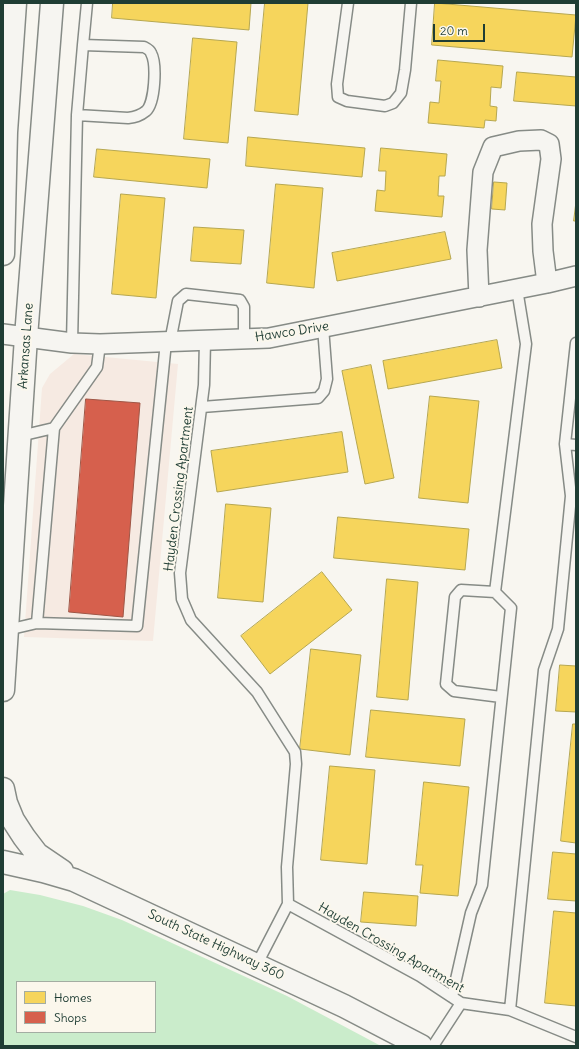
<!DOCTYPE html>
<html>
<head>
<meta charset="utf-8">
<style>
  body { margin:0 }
  #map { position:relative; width:579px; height:1049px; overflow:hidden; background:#f8f6f0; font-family:Delius,sans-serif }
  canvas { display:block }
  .frame { position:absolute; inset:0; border:4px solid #1f3d34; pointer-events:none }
  .legend { position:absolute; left:16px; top:981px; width:140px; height:52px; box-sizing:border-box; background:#fbf7ec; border:1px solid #a3ada2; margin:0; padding:5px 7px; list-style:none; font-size:12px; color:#1f3d34 }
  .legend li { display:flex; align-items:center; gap:8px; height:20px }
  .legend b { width:20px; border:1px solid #a3ada2 }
  .scale { position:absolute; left:433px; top:24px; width:52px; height:18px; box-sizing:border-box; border:2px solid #1f3d34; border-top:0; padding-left:5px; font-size:12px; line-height:14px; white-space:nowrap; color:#1f3d34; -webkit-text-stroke:3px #fbf7ec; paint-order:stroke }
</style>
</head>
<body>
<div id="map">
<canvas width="579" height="1049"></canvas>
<div class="frame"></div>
<ul class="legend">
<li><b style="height:11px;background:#f6d55c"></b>Homes</li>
<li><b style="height:11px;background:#d6604d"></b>Shops</li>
</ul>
<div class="scale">20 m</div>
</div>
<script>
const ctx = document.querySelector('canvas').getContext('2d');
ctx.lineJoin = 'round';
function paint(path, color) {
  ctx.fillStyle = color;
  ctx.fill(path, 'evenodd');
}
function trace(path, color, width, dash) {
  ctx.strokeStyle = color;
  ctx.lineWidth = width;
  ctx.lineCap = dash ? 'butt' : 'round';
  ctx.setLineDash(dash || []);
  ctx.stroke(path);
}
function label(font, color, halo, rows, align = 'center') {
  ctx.font = font + ' Delius,sans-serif';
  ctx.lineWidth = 4;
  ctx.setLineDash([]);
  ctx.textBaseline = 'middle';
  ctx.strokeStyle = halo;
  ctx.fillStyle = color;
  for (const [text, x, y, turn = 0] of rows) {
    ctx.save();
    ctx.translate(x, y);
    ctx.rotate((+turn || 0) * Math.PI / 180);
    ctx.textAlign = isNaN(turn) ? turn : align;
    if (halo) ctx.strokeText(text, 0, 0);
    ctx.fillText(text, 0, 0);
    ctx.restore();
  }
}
paint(new Path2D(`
  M74,354L178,364L153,641L24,637L42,388L50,374Z`), '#f6eae2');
paint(new Path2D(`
  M10,890L40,895L83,906L122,920L287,996L381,1046H3V894ZM17,982H155V1032H17Z`), '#caeccb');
const homes = new Path2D(`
  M113,3H251L249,30L112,18Z
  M265,3H308L298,115L255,111Z
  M435,3L576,15L572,57L432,45Z
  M193,38L237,42L228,143L184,139Z
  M438,60L503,66L501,88L491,87L490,106L497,107L496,121L485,120L484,128L428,123L430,102L439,103L441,81H436Z
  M517,72L576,77V106L514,101Z
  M248,137L365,148L362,177L246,166Z
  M381,148L447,154L445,176H439L438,196H444L442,217L375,211L377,190L385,191L386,171H379Z
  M97,149L210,159L207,188L94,177Z
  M494,182L507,183L505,210L492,209Z
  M276,184L323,188L314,288L267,283Z
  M121,194L165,198L156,298L112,294Z
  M576,202V221H574Z
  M194,227L244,230L241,264L191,261Z
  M445,232L451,259L337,281L332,253Z
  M497,340L502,368L388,389L383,361Z
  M371,365L394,478L365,484L342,371Z
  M430,396L479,401L468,503L419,498Z
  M342,432L348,472L217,492L211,451Z
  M226,504L271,508L263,602L218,598Z
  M338,517L469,529L465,570L334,558Z
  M322,572L352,610L270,674L241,636Z
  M387,579L418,582L408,700L377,697Z
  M311,649L361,655L350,755L300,749Z
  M560,665L576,666V712L556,711Z
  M371,710L465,719L460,766L366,757Z
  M573,724H576V843L561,841Z
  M330,766L375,770L367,864L321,860Z
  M424,782L469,787L458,896L420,893L423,865H416Z
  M553,852L576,854V901L548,899Z
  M364,892L418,896L416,926L361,922Z
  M554,911L576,913V1006L545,1003Z`);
paint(homes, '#f6d55c');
trace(homes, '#b6a750', 1);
const shops = new Path2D(`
  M86,399L140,403L123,617L69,612Z`);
paint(shops, '#d6604d');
trace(shops, '#9f5646', 1);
const service = new Path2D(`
  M348,3L337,84L338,97L347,101L385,106L393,103L401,93L405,70L411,3
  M83,45L144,47C146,48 150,50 151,53C157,64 155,103 146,111C140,116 135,117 128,118L77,115L83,45L87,3
  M205,341L204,385L180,573L182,599L191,620L257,692L295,752L296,764L287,867L288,904L420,976L461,1003L510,1010L576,1037
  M170,342L178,301L186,294L240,300L244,307V339
  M72,343L77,115
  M202,407L318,398L324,391L327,379L323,327
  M20,436L54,428L97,367L100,344
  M565,444L576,445
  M495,592L461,590L455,597L446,684L454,691L501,697
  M37,623L54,428
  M7,630L37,623L137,626L166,342
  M257,964L288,904
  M452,997L471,913L482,885L511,608L495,592L526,344L517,289
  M510,1010L544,670L558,629L571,496L565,444L576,343
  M433,1046L461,1003`);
const minor = new Path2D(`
  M479,297L477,250L483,172L493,147L519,141L541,140L549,144L551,159L542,224L543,251L547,283
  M3,334L72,343L100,344L269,338L547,283L576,276`);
const secondary = new Path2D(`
  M3,254L6,132L15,3
  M3,690L26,337L52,3
  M3,789L6,803L13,820L24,837L37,854L62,871
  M3,862L43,871L74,880L344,1006L421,1046`);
trace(service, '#868b86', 13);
trace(minor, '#868b86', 22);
trace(secondary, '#868b86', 25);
trace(service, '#f6f5f1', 10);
trace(minor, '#f6f5f1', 19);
trace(secondary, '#f6f5f1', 22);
label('13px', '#1f3d34', '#fbf7ec', [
  ["Hawco Drive",292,332,-9],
  ["Arkansas Lane",26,346,-86],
  ["Hayden Crossing Apartment",179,489,-83],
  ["South State Highway 360",216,945,25],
  ["Hayden Crossing Apartment",391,948,30]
]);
</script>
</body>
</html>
